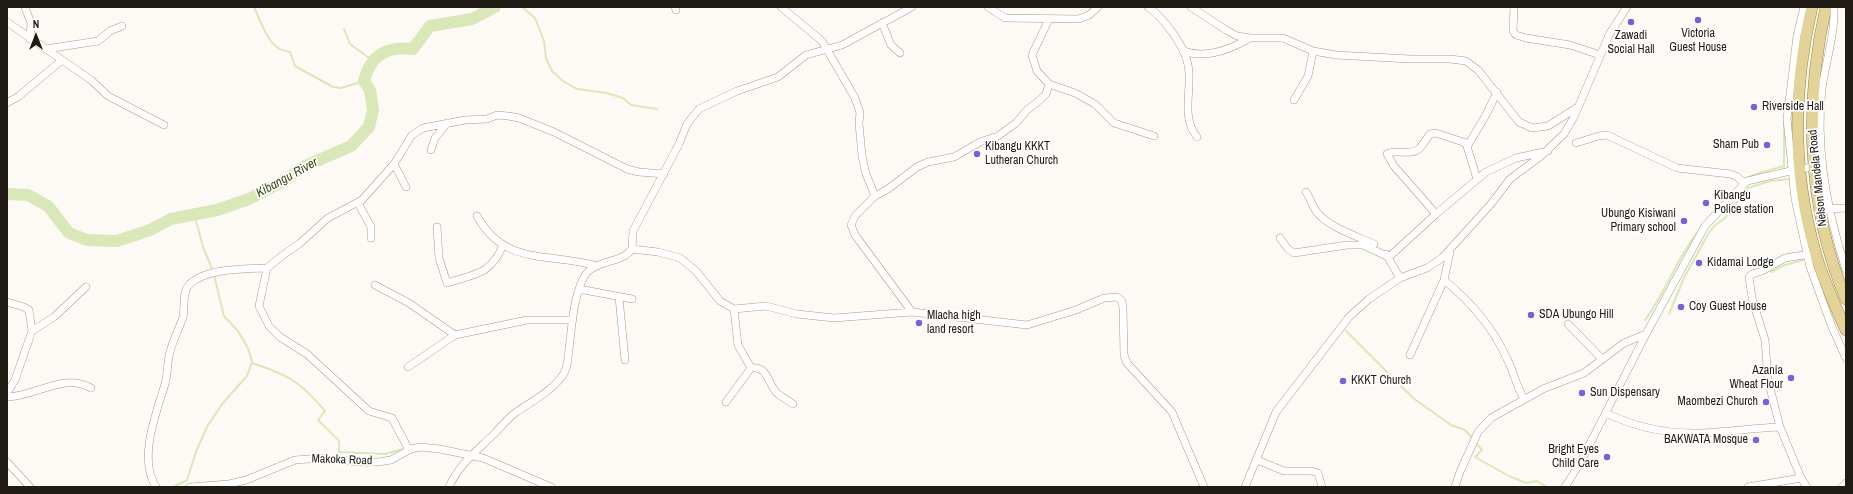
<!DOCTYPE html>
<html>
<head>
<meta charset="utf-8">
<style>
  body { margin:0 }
  #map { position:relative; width:1853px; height:494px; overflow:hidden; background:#fdfaf6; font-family:"Archivo Narrow",sans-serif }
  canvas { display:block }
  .frame { position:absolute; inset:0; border:8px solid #211b15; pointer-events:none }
  .north { position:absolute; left:16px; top:16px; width:40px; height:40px; -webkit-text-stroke:3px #fff; paint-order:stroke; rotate:0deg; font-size:11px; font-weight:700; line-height:16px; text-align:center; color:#211b15 }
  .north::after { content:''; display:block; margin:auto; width:14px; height:18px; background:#211b15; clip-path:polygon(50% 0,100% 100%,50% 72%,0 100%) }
</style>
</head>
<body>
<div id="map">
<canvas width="1853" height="494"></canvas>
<div class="frame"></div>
<div class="north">N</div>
</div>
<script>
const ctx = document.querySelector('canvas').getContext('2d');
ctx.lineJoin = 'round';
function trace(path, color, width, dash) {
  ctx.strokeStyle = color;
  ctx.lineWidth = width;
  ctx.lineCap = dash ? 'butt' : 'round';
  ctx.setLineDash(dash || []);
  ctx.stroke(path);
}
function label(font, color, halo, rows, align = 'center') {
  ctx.font = font + ' "Archivo Narrow",sans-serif';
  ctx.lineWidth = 3.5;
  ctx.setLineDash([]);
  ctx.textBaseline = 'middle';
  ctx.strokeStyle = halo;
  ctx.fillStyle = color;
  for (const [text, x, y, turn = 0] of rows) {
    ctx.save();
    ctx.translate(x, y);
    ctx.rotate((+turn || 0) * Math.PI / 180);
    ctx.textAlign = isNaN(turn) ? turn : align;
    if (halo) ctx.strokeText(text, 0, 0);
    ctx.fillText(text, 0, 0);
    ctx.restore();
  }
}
trace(new Path2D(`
  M254,7C259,18 267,41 278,48C281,50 286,51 290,52L295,66L333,87L341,88L364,81
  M522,7L535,18L544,41L546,58L552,71L563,81L577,89L607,93L623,98L631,105L657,109
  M344,29L350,44L373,61
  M1746,179C1754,172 1773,170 1784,166V122
  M194,213L203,247L213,271
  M1771,272L1785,265L1806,259
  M1669,314L1684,278L1707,236L1714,226L1725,218L1748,188L1770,181L1790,179
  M1645,320C1666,292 1676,259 1698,232
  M1346,331L1413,398L1451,425L1465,430L1473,439
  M252,363C288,375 300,381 325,411L318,420L339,441V452L385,454L403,449
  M1476,443L1482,450L1475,457L1509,476L1526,483L1537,481L1547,487
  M337,463L368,466
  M173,487L187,480L197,449L208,425L223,403L247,376L252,362L248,348L238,331L224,316L214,275`), '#d9e8b8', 2);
trace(new Path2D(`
  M7,194L28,195L48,206L69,233L87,240L117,241L150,230L171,219L217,210L249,199L284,181L303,167L351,146L369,127L373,110L370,90L364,81C371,54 387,46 413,49L430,26L472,19L495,7`), '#d9e8b8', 12);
const street = new Path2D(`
  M25,7L31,23L30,39
  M675,7L676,10
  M781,7L822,41L855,98L860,113L859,123L862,156L866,174L875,196
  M988,7L1005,18L1079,19L1089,15L1098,7
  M1148,7C1163,17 1185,46 1188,65C1193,88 1180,116 1197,137
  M1191,7L1226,30L1237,36L1250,38H1283L1313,51L1336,55L1410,59H1450L1466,61L1478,70L1519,122L1532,128L1548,126L1578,107
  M1514,7L1513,31L1516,35L1526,38L1570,45L1600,55
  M1804,7L1797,36L1787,119L1795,199L1810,267L1832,327L1846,358
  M1834,7C1835,34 1826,61 1822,88C1815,150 1827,211 1846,270
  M7,22L91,80L108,96L164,125
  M882,23L891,45L900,53
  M46,49L98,41L110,31L122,26
  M1184,51C1205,59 1231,49 1250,38
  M1049,84L1075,93L1095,104L1114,123L1154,136
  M1294,100L1308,76L1313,51
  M7,103L19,96L62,60
  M1576,143L1599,136L1607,135L1677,168L1730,174L1736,176L1744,183
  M1468,145L1486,115L1497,92
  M431,150L435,138L447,123
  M394,164L406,187
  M1306,192C1310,198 1312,205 1316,211C1327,227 1357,236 1374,244
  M358,203L371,227V238
  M1824,209L1846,208
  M1436,214L1394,166L1387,154C1396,149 1411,156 1419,149C1423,145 1426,139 1430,134L1436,133L1466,143L1477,179
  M477,216C505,267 550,252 597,266
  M437,227L439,258L447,283C474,274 491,275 503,245
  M1280,238L1288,249L1294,253L1347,245H1363L1389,257L1436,214L1486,172L1516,158L1548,151
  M632,249L658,252L680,258L696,271L720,301L734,309L766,306L797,314L834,318L912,312L1027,325L1076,310L1104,298L1117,297L1122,301L1123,308L1124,355L1127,363L1172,412L1204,487
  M632,249L633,231L679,144L687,124L699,109L737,91L778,77L806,55L842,45L912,7
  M1386,254L1400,278
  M1444,280C1471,302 1493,327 1507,359C1514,372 1516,386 1524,399
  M375,285L409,303L455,335
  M579,289L632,299
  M619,297L625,360
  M7,302L24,307L29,310L32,331
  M912,312L855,235L851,225L855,216L875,196L888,189L917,167L928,162L954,157L980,142L998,136L1016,123L1026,111L1041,99L1046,94L1049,84L1037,71L1032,55L1049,19
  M1568,324L1602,359
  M1410,355L1444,280L1450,252
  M408,367L455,335L527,320H573
  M751,368C769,366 768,385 777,393C781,397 788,400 793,404
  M7,393L15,380L32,331L54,317L86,287
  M7,397C34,397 65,372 91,388
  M726,402L751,368L738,345L734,309
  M1606,413C1633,426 1664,433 1693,433C1722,433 1751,428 1780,427
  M409,450L392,418L369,411L307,354L280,337L269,326L259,306L267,268L283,255L299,244L328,218L362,200L394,164L412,135L423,128L465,120L487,119L497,115L508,116L519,118L554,132L627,169L639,172L664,174
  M1257,460L1284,471H1311L1318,473L1322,487
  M7,462L30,487
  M156,487C138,458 156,414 165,384C168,374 167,362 170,352C173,340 179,329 183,317C185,308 182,292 189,285C205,268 245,269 267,268
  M190,487L229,484L246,480L295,460L322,458L359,462H378L391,460L411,449L420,447L440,449L483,458L551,487
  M449,487C459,464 477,451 494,434C501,427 507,419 515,413C532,401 551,392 563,375C568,368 568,357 569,349C572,326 573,298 584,277C594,259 622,264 632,249
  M1245,487L1276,412L1349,317L1369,299L1400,278L1427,268L1442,258L1491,204L1510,179L1541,156L1564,134L1574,117L1610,33L1627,7
  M1455,487L1460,472L1478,432L1491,418L1543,389L1584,373L1624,343L1646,334
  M1565,487L1580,463L1646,334L1705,226L1747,181L1799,169L1822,166
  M1748,487L1801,478
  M1807,487L1801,478L1780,427L1768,380L1765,340L1752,298L1749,277L1752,274L1762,271L1785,258L1810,254
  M1842,487L1846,483`);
const primary = new Path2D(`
  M1812,7C1793,88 1792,170 1815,251C1822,278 1835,305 1846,330
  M1826,7C1804,103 1807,207 1846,299`);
trace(street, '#aa9989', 8);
trace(primary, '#93803e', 12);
trace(street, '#fff', 7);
trace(primary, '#e3d398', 11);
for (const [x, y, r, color] of [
  [1698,20,4,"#7d5ed9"],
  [1631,22,4,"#7d5ed9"],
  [1754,107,4,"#7d5ed9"],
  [1767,145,4,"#7d5ed9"],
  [977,154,4,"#7d5ed9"],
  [1706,203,4,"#7d5ed9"],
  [1684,221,4,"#7d5ed9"],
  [1699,263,4,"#7d5ed9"],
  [1681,307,4,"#7d5ed9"],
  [1531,315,4,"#7d5ed9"],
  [919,323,4,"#7d5ed9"],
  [1791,378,4,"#7d5ed9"],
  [1343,381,4,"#7d5ed9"],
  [1582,393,4,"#7d5ed9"],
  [1766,402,4,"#7d5ed9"],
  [1756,440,4,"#7d5ed9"],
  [1607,457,4,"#7d5ed9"]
]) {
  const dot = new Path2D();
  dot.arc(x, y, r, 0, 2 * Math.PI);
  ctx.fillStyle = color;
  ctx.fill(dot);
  trace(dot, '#fff', 1.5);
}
label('12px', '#211b15', '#fff', [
  ["Victoria",1698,34,"center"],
  ["Guest House",1698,48,"center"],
  ["Zawadi",1631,36,"center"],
  ["Social Hall",1631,50,"center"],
  ["Riverside Hall",1762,107],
  ["Sham Pub",1759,145,"right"],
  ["Kibangu KKKT",985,147],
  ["Lutheran Church",985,161],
  ["Kibangu",1714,196],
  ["Police station",1714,210],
  ["Ubungo Kisiwani",1676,214,"right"],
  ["Primary school",1676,228,"right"],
  ["Kidamai Lodge",1707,263],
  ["Coy Guest House",1689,307],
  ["SDA Ubungo Hill",1539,315],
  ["Mlacha high",927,316],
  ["land resort",927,330],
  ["Azania",1783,371,"right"],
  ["Wheat Flour",1783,385,"right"],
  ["KKKT Church",1351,381],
  ["Sun Dispensary",1590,393],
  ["Maombezi Church",1758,402,"right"],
  ["BAKWATA Mosque",1748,440,"right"],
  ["Bright Eyes",1599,450,"right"],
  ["Child Care",1599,464,"right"]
], 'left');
label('12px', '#211b15', '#fff', [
  ["Nelson Mandela Road",1818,178,-96],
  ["Makoka Road",342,460,2]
]);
label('italic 13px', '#3c4915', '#fff', [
  ["Kibangu River",287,178,-29]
]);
</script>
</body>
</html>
